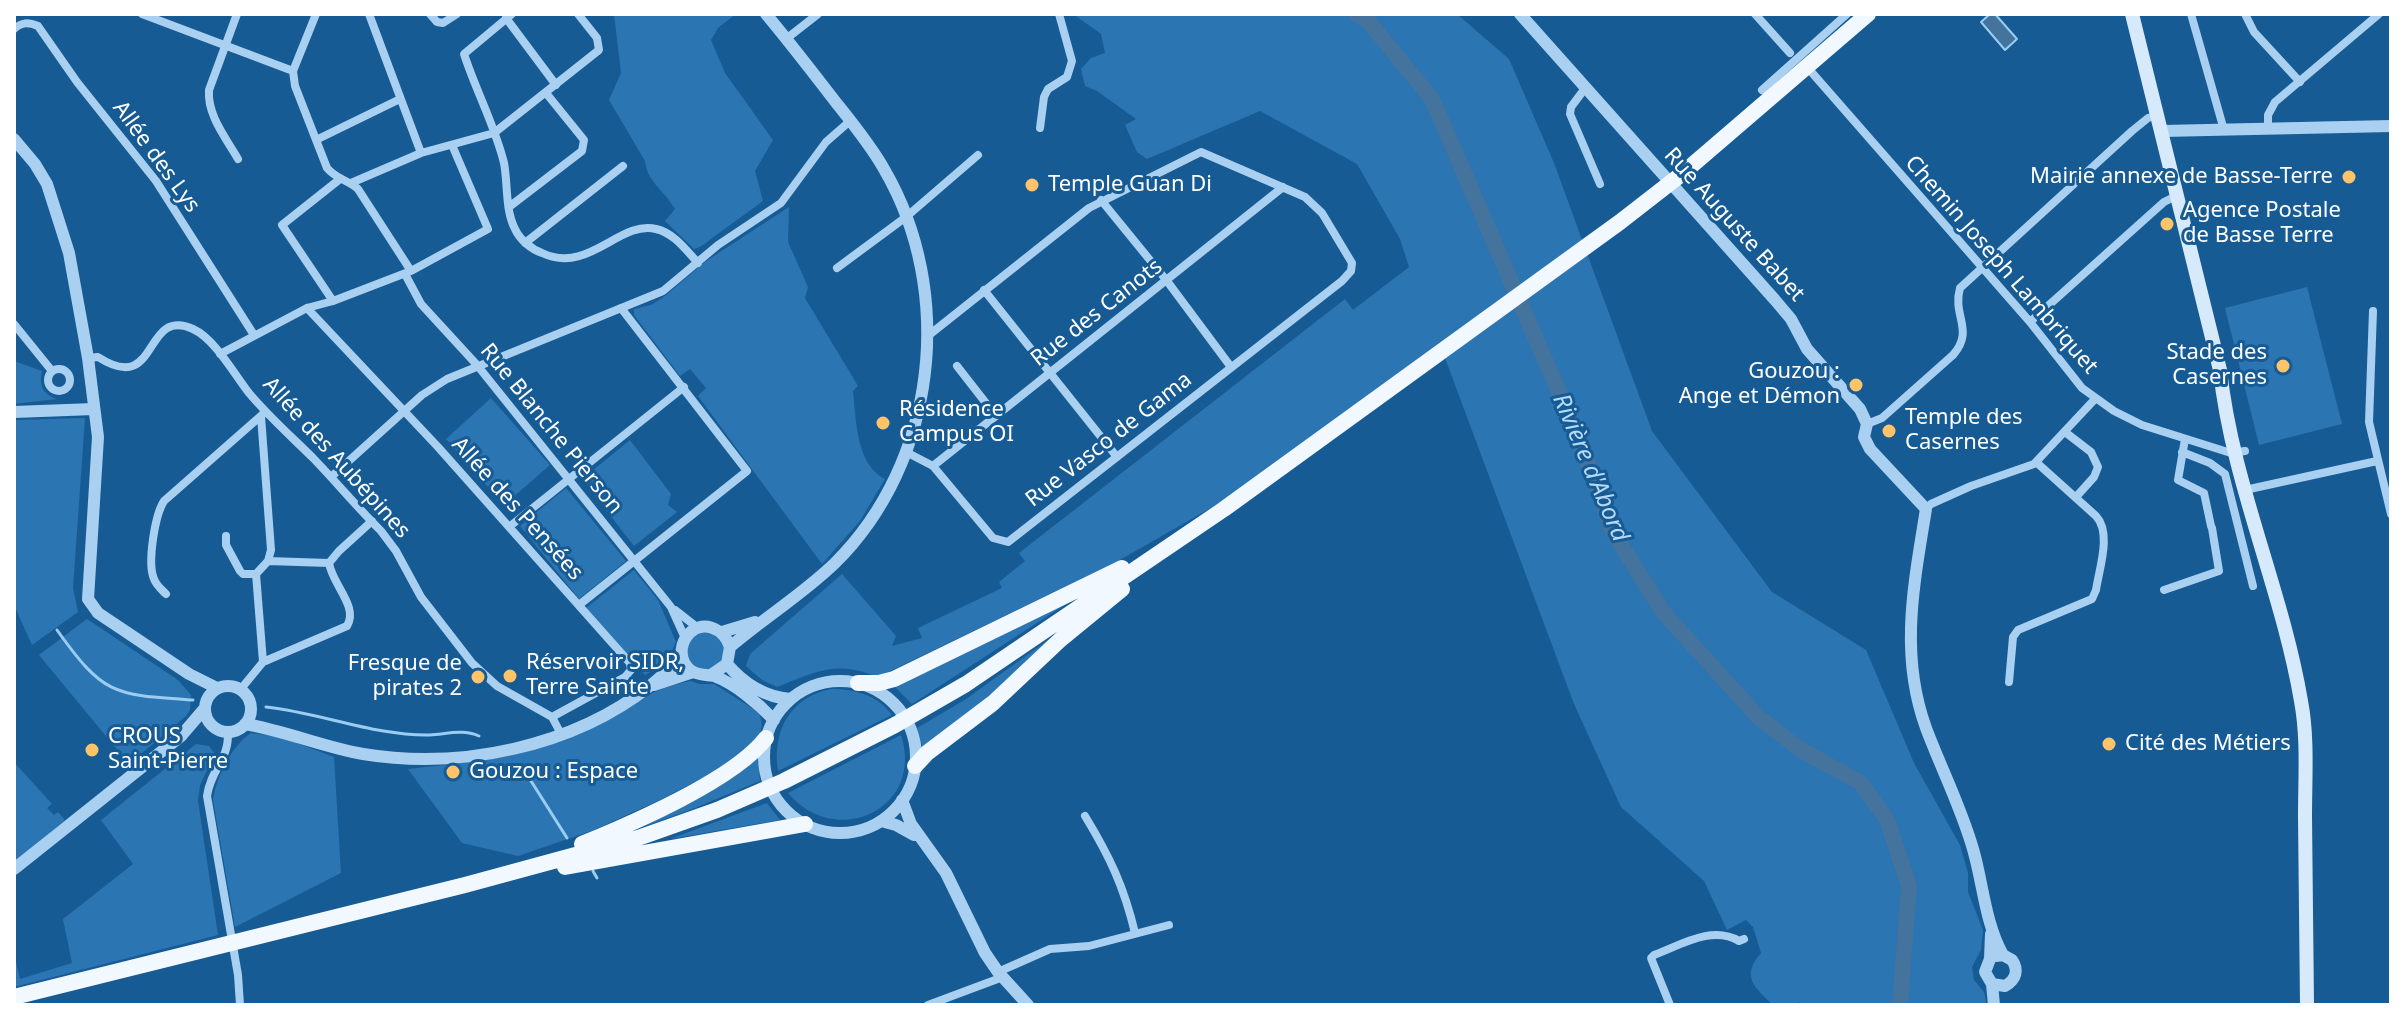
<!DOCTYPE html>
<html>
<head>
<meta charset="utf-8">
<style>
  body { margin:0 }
  #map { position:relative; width:2405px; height:1019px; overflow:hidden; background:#175b95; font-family:"Noto Sans",sans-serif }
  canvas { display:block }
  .frame { position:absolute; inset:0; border:16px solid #fff; pointer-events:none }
</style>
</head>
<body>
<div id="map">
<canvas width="2405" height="1019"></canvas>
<div class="frame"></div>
</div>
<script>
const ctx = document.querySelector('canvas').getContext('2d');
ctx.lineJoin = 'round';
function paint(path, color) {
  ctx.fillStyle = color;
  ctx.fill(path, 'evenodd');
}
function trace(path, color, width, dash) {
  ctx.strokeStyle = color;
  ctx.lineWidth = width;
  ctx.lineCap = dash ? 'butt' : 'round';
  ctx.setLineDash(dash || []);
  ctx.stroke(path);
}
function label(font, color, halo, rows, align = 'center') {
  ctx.font = font + ' "Noto Sans",sans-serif';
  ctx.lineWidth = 6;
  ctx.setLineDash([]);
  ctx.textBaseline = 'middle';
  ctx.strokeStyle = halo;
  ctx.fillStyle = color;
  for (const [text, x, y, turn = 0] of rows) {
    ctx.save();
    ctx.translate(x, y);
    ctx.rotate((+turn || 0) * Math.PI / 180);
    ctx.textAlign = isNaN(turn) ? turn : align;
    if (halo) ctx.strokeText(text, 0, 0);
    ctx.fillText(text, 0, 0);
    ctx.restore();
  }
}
paint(new Path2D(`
  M614,14H736L718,28L711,40L725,73L773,140L755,171L763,201L700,247L694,249L665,221L675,209C665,191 647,182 645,161L609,100L621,73Z
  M1073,14H1457L1509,59L1554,163L1652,431L1772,592L1866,650L1914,763L1960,845L1968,873V892L1983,930L1981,950L1972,967L1974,980L1984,992L1987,1005H1802L1800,1002L1796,1005H1773C1755,988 1740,976 1761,953L1753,927L1746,920L1727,930L1704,881L1621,807L1574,704L1445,358L1223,501L1118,561L878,677C836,660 817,671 777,687L762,680L746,666L750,654L842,574L896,636L892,646L922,638L918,628L1002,588L999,582L1025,561L1019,553L1345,299L1353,310L1409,267L1400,239L1357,164L1260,111L1147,159L1137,152L1125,125L1136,119L1097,91L1085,86L1081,69L1091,58L1105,53L1101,34Z
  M789,207L788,242L808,287L805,298L858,386L853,391C856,419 856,465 885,479L860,521L822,564L698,396L706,388L690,369L680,376L634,315V309L651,305L665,296L706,261Z
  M2307,287L2342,424L2259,445L2225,308Z
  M14,361L42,371C39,385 42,394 57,399L14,404Z
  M491,398L550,465L504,505L446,439Z
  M85,418L73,588L78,612L32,645L14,605V420Z
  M630,440L671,494L668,505L677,512L634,546L582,479Z
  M566,488L626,561L579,599L520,526Z
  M634,570L658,600L676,642L667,662L645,675L586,608Z
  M1080,595L912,704L894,686Z
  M87,619L178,680L191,695L190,710L186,716L129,764L39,655Z
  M1059,632L1060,634L924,753L917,728L966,699Z
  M687 651a19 19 0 1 1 38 0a19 19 0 1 1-38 0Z
  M690,681L700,684H714L758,712C768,729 755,745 742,757L662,799L594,830L518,856L462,843L408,769C459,763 513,760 561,740C604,721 644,690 690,681Z
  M831,689C854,689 878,695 892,715L778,771C772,731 790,697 831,689Z
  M251,733L281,737L334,757L341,873L235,927L213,800C216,778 232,745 251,733Z
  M901,735C925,809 836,850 788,793Z
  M196,744L209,746L215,754L200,785L198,801L218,935L14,987V953L20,979L72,963L63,919L133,864L101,820Z
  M758,758L760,781L690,810L628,832L734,777Z
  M14,762L52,804L47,808L54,815L58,812L65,820L14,862Z
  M767,803L780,820L670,839Z`), '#2b75b3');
const water = new Path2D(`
  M1990,14H1995L2017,39L2005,50L1981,22Z`);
paint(water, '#44739d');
trace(water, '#9bcdf3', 2);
trace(new Path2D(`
  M57,630C104,696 114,695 193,700
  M266,707C322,713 374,736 430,735C447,734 463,729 479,736
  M526,773L567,838
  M593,871L597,878`), '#9bcdf3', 3);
trace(new Path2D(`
  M1356,14L1368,21L1432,99L1578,436L1613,532L1663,612L1758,717L1801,750L1861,783L1887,820L1909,886L1900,1005`), '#44739d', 16);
trace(new Path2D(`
  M142,14L293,71
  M237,14L209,90C207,115 226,138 238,159
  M316,14L293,71L295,86L327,168C336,179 348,180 358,189L411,271
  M369,14L421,153
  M430,14L437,22L443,23L457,14
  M512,14L464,54C476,91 495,126 504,163C508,184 505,210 515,229C520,240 531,249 542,253C589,275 619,220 656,229C674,233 686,250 698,263
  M1755,14L1790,53
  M2191,14L2224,130
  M2245,14L2254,32L2300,82
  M506,18L556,85
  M14,29C22,22 28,22 38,26L77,82L156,181L254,335
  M786,39L818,14
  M1807,67L2030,322L2082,388L2114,411L2142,425L2231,453L2245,451
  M1586,87L1571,107L1570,114L1600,184
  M1762,90L1847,14
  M1040,128L1044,97L1048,89L1067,77L1072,61L1059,14
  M2268,129V115L2275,102L2379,14
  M316,140L400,99
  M351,183L421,153L494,133L599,50L597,38L578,14
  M1101,200L1167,281L1231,367
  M509,207L582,151L584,140L546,93
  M525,243L623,166
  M837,268L906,217L978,155
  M405,274L421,304L477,365L671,607L685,638
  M984,290L1117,457
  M333,301L282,225L340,179
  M307,308L438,447L630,663L631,670L625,677L552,717
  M2373,311L2369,422L2391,514
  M2030,322L2164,202L2178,195
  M14,324L52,371
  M220,354L307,308L333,301L411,271L488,229L452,145
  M88,358L98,357C160,397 142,306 193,329C215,339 234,374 249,393C269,417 293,438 314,459C337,483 358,508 381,531L396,551L421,597L472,663L497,686L552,717L561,734
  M957,366L996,416
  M48 380a11 11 0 1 1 22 0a11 11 0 1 1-22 0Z
  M1867,424L1882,418L1953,355C1975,330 1952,316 1960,288L2132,131L2148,118L2158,115
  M2065,432L2091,452L2098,467L2094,477L2076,497
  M2185,439L2178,480L2204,493L2211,526
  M906,452L933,466L993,538L1008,542L1342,281L1351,271L1352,263L1322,213L1305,197L1201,152L1089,208L929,335
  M2182,452L2210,463L2225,474L2253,586
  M933,466L1283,187
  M331,477L422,395L447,379L663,291L718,245L781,203L826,142L850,121
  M2245,490L2377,461
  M1926,509L1931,504L1971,486L2034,464L2095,399
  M509,527L684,387
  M226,536V545L240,571L243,574H256
  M268,561L329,563
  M2164,590L2219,571L2212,528
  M166,594C162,590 156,585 154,579C147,563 155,515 164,501L263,414
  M579,605L747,471L621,308
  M675,610L698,628
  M263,662L347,626C359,607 332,584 329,563L339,551L372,521
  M2009,682L2013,637L2018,630L2092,599L2096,590C2099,569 2112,533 2096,516L2036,462
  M240,690L263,662L256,574L268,561L271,550L261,416
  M228,732C229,761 211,768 207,796L238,975L240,1005
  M1085,816C1110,857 1124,887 1135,933
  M998,972L1050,949L1089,946L1169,925
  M928,1005L1003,977
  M1670,1005L1651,958L1654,955C1681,945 1712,925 1739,941L1744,939`), '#a9d0f1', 8);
trace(new Path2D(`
  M1520,14L1775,300L1791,319L1807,349L1860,409L1867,424L1864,437L1870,449L1926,509C1914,584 1899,654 1926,728C1941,768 1961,807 1973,849C1983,883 1985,923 2003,955
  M2162,131L2391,126
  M14,139L35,164L47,184L69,253L88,358L98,437L88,599L98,613L189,674L217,688
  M14,412L94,409
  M722,632L755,622
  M730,647C764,618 803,594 835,563C937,462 956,292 884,169C871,146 854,125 838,105C814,74 791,44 766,14
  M727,664C744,684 765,697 790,699
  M711,675L727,664L730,647C724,628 701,618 687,636C679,647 680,661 690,670C698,676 705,674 714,676C735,684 758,703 774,720
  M764 757a76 76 0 1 1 152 0a76 76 0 1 1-152 0Z
  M654,685L693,672
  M205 709a23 23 0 1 1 46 0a23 23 0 1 1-46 0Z
  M245,724C286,731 323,747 363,754C460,770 573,747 651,685C662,677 672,666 682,656
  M902,800L911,824L946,873L985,953L998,972L1028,1005
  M881,821L896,825L914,835
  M14,869L181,736L205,708
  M1991,934L1990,959L1985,972L1992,984L1994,1005
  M1992,984L2005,986C2016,980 2019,970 2012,960L2003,955L1996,956`), '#a9d0f1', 12);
trace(new Path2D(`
  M2132,14L2220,370C2232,483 2282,589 2301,701C2308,738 2305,778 2305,816C2306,879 2306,942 2307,1005`), '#d7eafb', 14);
trace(new Path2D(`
  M858,683H879L894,679L1122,568
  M915,766L927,753L993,703L1061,639L1122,589
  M582,844C633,823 734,780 766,738
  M565,867L805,824
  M14,997L465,885L638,838L717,810L784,781L895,725L966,684L1224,509L1620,222L1683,173L1868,14`), '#f2f8ff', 16);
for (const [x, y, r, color] of [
  [2349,177,8,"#ffc468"],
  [1032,185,8,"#ffc468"],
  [2167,224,8,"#ffc468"],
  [2283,366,8,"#ffc468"],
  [1856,385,8,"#ffc468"],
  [883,423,8,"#ffc468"],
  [1889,431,8,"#ffc468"],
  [510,676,8,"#ffc468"],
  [478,677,8,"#ffc468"],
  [2109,744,8,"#ffc468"],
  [92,750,8,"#ffc468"],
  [453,772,8,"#ffc468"]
]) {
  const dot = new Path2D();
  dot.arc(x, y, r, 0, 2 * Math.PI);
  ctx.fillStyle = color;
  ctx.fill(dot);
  trace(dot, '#175b95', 3);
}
label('22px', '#fff', '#175b95', [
  ["Allée des Lys",156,157,54],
  ["Rue Auguste Babet",1734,225,48],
  ["Chemin Joseph Lambriquet",2001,265,49],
  ["Rue des Canots",1097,313,-38],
  ["Rue Blanche Pierson",551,429,51],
  ["Rue Vasco de Gama",1109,440,-38],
  ["Allée des Aubépines",336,458,48],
  ["Allée des Pensées",517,509,48]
]);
label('22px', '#fff', '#175b95', [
  ["Mairie annexe de Basse-Terre",2333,177,"right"],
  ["Temple Guan Di",1048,185],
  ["Agence Postale",2183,211],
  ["de Basse Terre",2183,236],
  ["Stade des",2267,353,"right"],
  ["Casernes",2267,378,"right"],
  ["Gouzou :",1840,372,"right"],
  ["Ange et Démon",1840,397,"right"],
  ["Résidence",899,410],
  ["Campus OI",899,435],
  ["Temple des",1905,418],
  ["Casernes",1905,443],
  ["Réservoir SIDR,",526,663],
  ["Terre Sainte",526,688],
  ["Fresque de",462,664,"right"],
  ["pirates 2",462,689,"right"],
  ["CROUS",108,737],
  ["Saint-Pierre",108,762],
  ["Cité des Métiers",2125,744],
  ["Gouzou : Espace",469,772]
], 'left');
label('italic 24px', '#b5daf7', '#175b95', [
  ["Rivière d'Abord",1590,468,67]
]);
</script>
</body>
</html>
